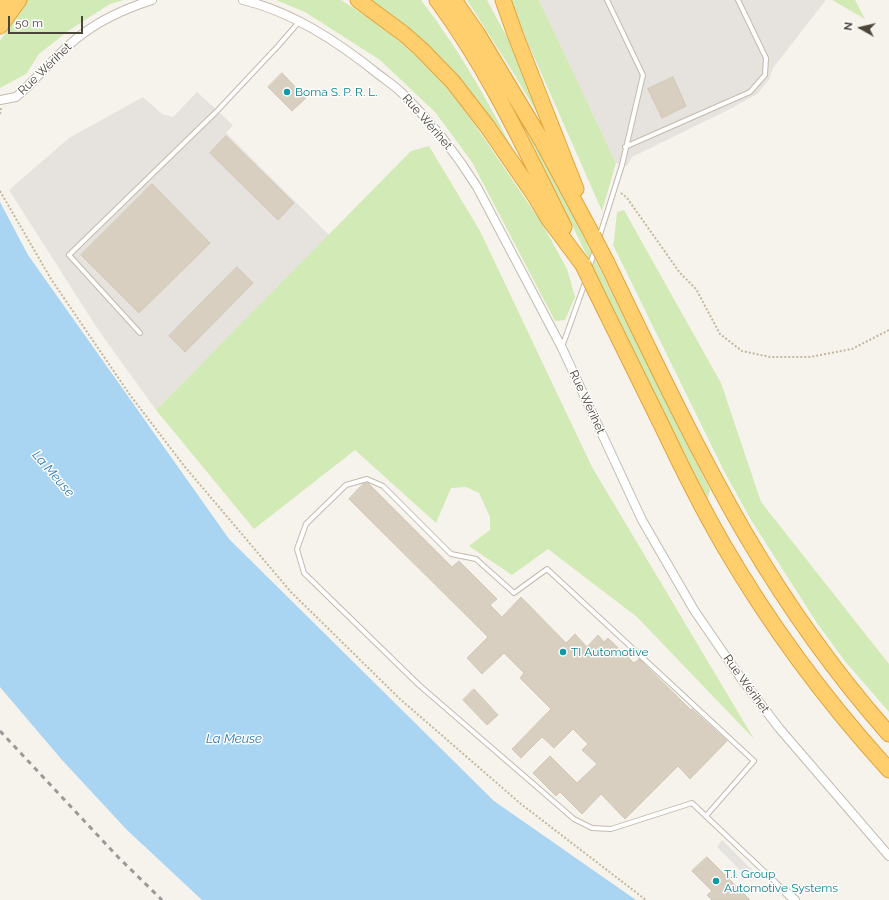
<!DOCTYPE html>
<html>
<head>
<meta charset="utf-8">
<style>
  body { margin:0 }
  #map { position:relative; width:889px; height:900px; overflow:hidden; background:#f6f3ec; font-family:Raleway,sans-serif }
  canvas { display:block }
  .north { position:absolute; left:841px; top:8px; width:40px; height:40px; -webkit-text-stroke:3px #fff; paint-order:stroke; rotate:278deg; font-size:11px; font-weight:700; line-height:16px; text-align:center; color:#4b4439 }
  .north::after { content:''; display:block; margin:auto; width:14px; height:18px; background:#4b4439; clip-path:polygon(50% 0,100% 100%,50% 72%,0 100%) }
  .scale { position:absolute; left:8px; top:16px; width:75px; height:18px; box-sizing:border-box; border:2px solid #4b4439; border-top:0; padding-left:5px; font-size:12px; line-height:14px; white-space:nowrap; color:#4b4439; -webkit-text-stroke:3px #fff; paint-order:stroke }
</style>
</head>
<body>
<div id="map">
<canvas width="889" height="900"></canvas>
<div class="north">N</div>
<div class="scale">50 m</div>
</div>
<script>
const ctx = document.querySelector('canvas').getContext('2d');
ctx.lineJoin = 'round';
function paint(path, color) {
  ctx.fillStyle = color;
  ctx.fill(path, 'evenodd');
}
function trace(path, color, width, dash) {
  ctx.strokeStyle = color;
  ctx.lineWidth = width;
  ctx.lineCap = dash ? 'butt' : 'round';
  ctx.setLineDash(dash || []);
  ctx.stroke(path);
}
function label(font, color, halo, rows, align = 'center') {
  ctx.font = font + ' Raleway,sans-serif';
  ctx.lineWidth = 3;
  ctx.setLineDash([]);
  ctx.textBaseline = 'middle';
  ctx.strokeStyle = halo;
  ctx.fillStyle = color;
  for (const [text, x, y, turn = 0] of rows) {
    ctx.save();
    ctx.translate(x, y);
    ctx.rotate((+turn || 0) * Math.PI / 180);
    ctx.textAlign = isNaN(turn) ? turn : align;
    if (halo) ctx.strokeText(text, 0, 0);
    ctx.fillText(text, 0, 0);
    ctx.restore();
  }
}
paint(new Path2D(`
  M539,0H826L773,68L769,80L757,94L732,108L632,157L627,166L616,163Z
  M197,92L233,125L226,133L329,235L156,410L99,331L9,190L69,138L143,97L162,114L173,117Z`), '#e6e2dd');
paint(new Path2D(`
  M27,0H124L110,4L68,31L39,54L26,74L0,88V41Z
  M276,0H341L374,21L394,37L413,53L447,88L473,122L543,225L567,269L575,297L565,320L555,321L472,162L435,112L380,60L305,12Z
  M366,0H421C461,52 493,109 522,168L488,119Z
  M467,0H487L508,39L540,118L514,74Z
  M509,0H539L616,163L602,211Z
  M832,0H855L865,19Z
  M518,115L564,197L710,490L707,501Z
  M429,146L480,231L592,467L754,739L637,617L548,549L512,575L469,546L490,530V517L479,493L466,487L451,488L436,523L355,450L254,529L156,410L411,151Z
  M624,210L721,383L761,502L889,664V712L844,660L817,623L751,520L724,471L613,245L614,241L617,212Z`), '#d2eab5');
paint(new Path2D(`
  M722,840L757,875L751,881L717,847Z`), '#e5e3e0');
paint(new Path2D(`
  M0,202L28,255L229,539L494,801L636,900H202L127,830L62,760L0,687Z`), '#a9d4f2');
const building = new Path2D(`
  M282,73L306,98L292,111L268,87Z
  M673,77L686,106L662,118L648,89Z
  M226,136L294,203L278,220L210,153Z
  M152,184L210,243L139,313L81,255Z
  M237,267L253,283L185,352L169,336Z
  M364,483H368L452,567L459,561L497,599L490,605L502,617L521,597L566,643L575,634L587,647L598,635L604,642L608,638L634,663L639,659L691,710L692,709L727,741L690,779L678,766L625,819L601,794L582,814L560,792L556,796L533,773L550,756L577,783L597,764L582,750L588,744L573,729L554,748L542,737L521,758L512,749L551,709L520,678L524,673L504,653L482,674L467,658L488,637L349,499Z
  M474,689L498,715L487,725L463,700Z
  M707,857L750,900H712L707,895L712,891L692,871Z`);
paint(building, '#d8cfc1');
trace(building, '#d3c7b4', 1);
const service = new Path2D(`
  M625,147L750,92L765,75L766,58L738,0
  M599,238L622,165L643,75L607,0
  M589,268L595,250
  M140,333L69,255L217,111L278,46L299,22
  M562,347L586,280
  M706,816L754,761L547,569L514,593L476,559L451,554L383,486L367,479L346,485L306,524L297,549L304,573L419,685L574,819L592,828L611,829L692,803L787,893`);
const minor = new Path2D(`
  M243,0C293,12 338,42 378,74C387,81 398,88 406,97C433,124 457,155 477,187L562,348L642,520L694,610L740,677L779,728L889,856
  M0,100L16,97L23,91C40,74 57,55 76,39C98,21 124,9 152,0
  M787,893L795,900`);
const motorway = new Path2D(`
  M358,0L404,34L421,49L453,82L487,126L535,196L548,218L583,265
  M437,0C489,70 525,149 564,227
  M454,0L477,33L542,141L593,236
  M503,0L515,34L576,189
  M0,6L4,0
  M0,26L19,0
  M607,263C651,354 695,447 746,535C787,605 835,673 889,734
  M596,292C618,337 641,383 663,428C682,468 702,508 724,546C770,625 828,703 889,770`);
trace(service, '#c2bbae', 6);
trace(minor, '#c2bbae', 10);
trace(motorway, '#e0a43c', 17);
trace(new Path2D(`
  M0,114L1,108
  M0,191L51,279L130,395L185,467L291,592L400,699L521,804L646,900
  M621,193L627,198L680,273L696,289L720,334L742,351L770,357H810L852,349L889,330`), '#c4b79f', 2, [2, 2]);
trace(service, '#fff', 4);
trace(minor, '#fff', 8);
trace(motorway, '#ffcf6e', 15);
trace(new Path2D(`
  M0,731L118,857L162,900`), '#9a9a9a', 3, [5, 5]);
const motorwayBridge = new Path2D(`
  M593,236L607,263
  M583,265L596,292`);
trace(motorwayBridge, '#e0a43c', 17, []);
trace(motorwayBridge, '#ffcf6e', 15);
for (const [x, y, r, color] of [
  [287,92,4,"#0f9aa8"],
  [563,652,4,"#0f9aa8"],
  [716,881,4,"#0f9aa8"]
]) {
  const dot = new Path2D();
  dot.arc(x, y, r, 0, 2 * Math.PI);
  ctx.fillStyle = color;
  ctx.fill(dot);
  trace(dot, '#fff', 1.5);
}
label('12px', '#4b4439', '#fff', [
  ["Rue Wérihet",45,69,-44],
  ["Rue Wérihet",427,122,49],
  ["Rue Wérihet",587,402,65],
  ["Rue Wérihet",746,684,54]
]);
label('12px', '#0d838f', '#fff', [
  ["Boma S. P. R. L.",295,92],
  ["TI Automotive",571,652],
  ["T.I. Group",724,874],
  ["Automotive Systems",724,888]
], 'left');
label('italic 13px', '#2e7ab2', '#fff', [
  ["La Meuse",53,474,49],
  ["La Meuse",234,739]
]);
</script>
</body>
</html>
